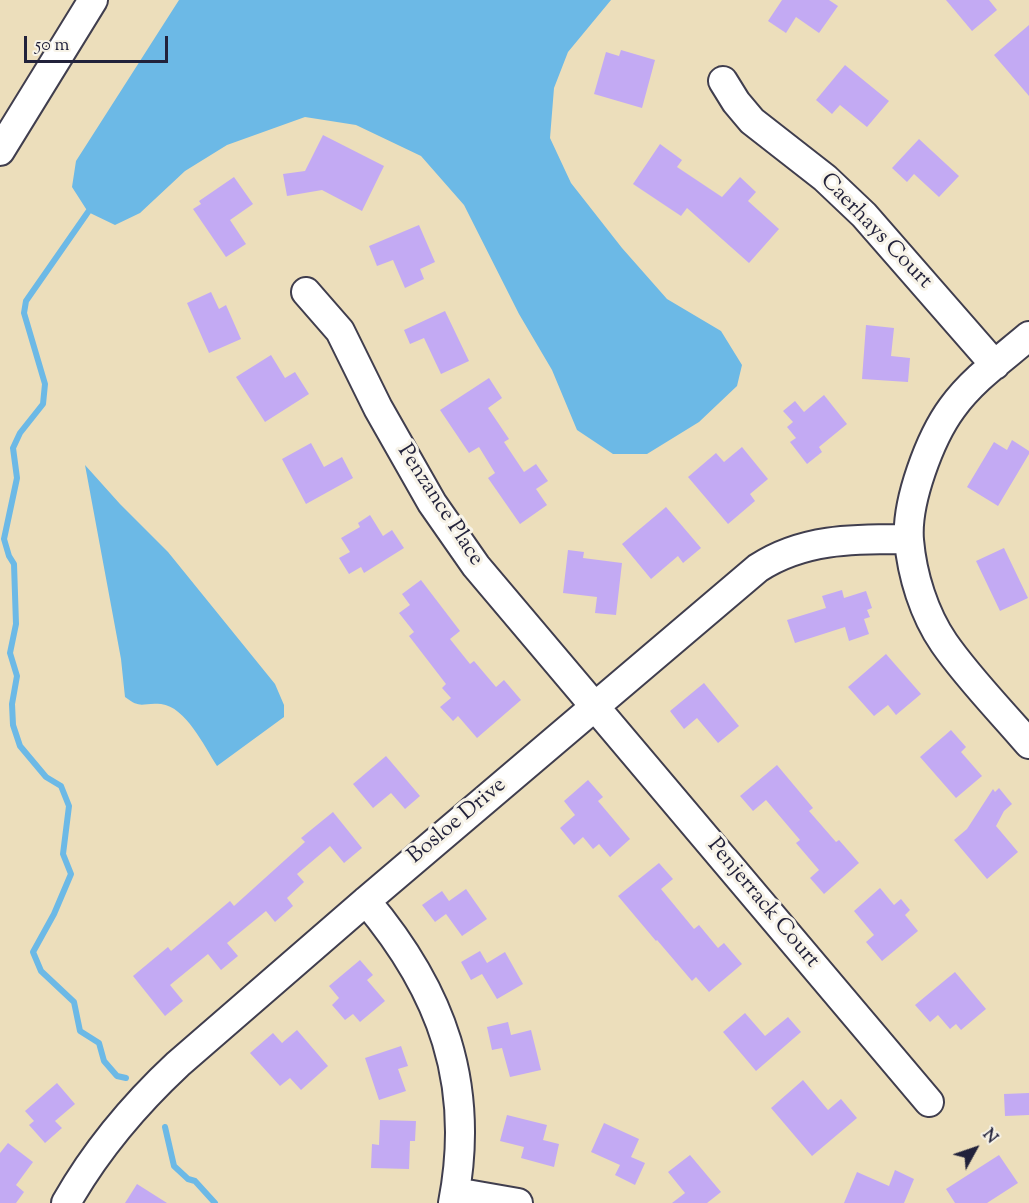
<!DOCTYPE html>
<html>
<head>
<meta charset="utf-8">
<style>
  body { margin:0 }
  #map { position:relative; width:1029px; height:1203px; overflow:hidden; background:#ecdebb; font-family:"Sorts Mill Goudy",serif }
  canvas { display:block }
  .north { position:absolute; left:945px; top:1119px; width:60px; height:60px; -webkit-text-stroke:4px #f7f3e8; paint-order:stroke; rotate:50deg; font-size:16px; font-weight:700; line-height:24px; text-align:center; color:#22223b }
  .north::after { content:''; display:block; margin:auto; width:21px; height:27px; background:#22223b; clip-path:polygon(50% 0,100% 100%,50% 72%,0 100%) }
  .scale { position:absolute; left:24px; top:36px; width:144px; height:27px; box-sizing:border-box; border:3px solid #22223b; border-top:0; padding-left:8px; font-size:18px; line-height:21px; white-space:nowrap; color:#22223b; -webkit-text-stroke:4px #f7f3e8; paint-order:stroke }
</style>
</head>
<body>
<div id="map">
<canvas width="1029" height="1203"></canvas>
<div class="north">N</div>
<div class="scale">50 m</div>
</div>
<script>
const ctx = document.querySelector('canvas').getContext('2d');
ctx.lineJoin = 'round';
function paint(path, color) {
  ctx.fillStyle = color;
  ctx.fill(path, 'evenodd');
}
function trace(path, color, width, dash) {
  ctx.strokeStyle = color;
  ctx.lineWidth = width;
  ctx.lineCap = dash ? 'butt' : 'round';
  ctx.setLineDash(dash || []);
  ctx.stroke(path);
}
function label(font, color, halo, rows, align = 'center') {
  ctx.font = font + ' "Sorts Mill Goudy",serif';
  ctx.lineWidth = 6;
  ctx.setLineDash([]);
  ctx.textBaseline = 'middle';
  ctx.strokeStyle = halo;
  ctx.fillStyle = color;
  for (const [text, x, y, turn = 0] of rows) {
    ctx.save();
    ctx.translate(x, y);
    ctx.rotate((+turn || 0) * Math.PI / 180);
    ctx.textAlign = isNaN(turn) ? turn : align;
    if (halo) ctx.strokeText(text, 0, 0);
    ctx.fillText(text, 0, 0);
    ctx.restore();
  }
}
paint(new Path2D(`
  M179,0H611L568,52L554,88L550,138L571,183L622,248L667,299L721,331L742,365L737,386L699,422L647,454H613L577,430L552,370L519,314L464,205L421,156L356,125L305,117L227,145L185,171L140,213L115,225L88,212L72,187L76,161Z
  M85,465L120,504L168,552L275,684L284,705V717L217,766C204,746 186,707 161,704C142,702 142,710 125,697L121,659Z`), '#6cb9e6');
trace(new Path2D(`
  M88,212L26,301L24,313L45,384L43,404L20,433L13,448L17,478L4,539L9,556L14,564L16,624L10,653L17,676L12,704L13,725L20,746L46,777L61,786L69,806L63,854L71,874L54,914L33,952L41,971L74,1002L80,1031L99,1043L104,1061L117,1076L126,1078
  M165,1127L174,1166L188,1179L195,1181L215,1203`), '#6cb9e6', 6);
paint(new Path2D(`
  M782,0H829L838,6L819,33L796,17L786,33L768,21Z
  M946,0H989L997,10L972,31Z
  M1029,25V96L994,55Z
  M621,50L655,60L642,108L594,94L606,52L619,56Z
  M845,65L889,101L867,127L840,105L832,114L816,100Z
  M323,135L384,166L362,211L322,190L287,196L283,174L305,171Z
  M919,139L959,176L939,197L914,174L907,182L892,168Z
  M660,144L682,160L677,167L722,197L740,177L756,192L748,201L779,229L749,263L687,208L681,216L633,184Z
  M234,177L253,204L230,220L246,244L226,257L193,209L201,204L199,201Z
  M419,225L435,262L420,269L424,279L405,288L393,260L377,266L369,246Z
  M211,292L219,309L226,305L241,339L209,353L187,303Z
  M445,311L469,361L441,374L424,338L410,344L404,330Z
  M866,325L894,328L891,356L910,358L908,382L862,379Z
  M271,355L285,378L295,372L309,394L265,422L236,377Z
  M489,378L502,398L488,408L509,439L504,442L524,472L536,464L548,481L536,489L547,505L520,524L488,478L495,473L479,447L469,453L440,410Z
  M824,395L847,424L819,447L822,452L807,464L790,442L796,438L787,427L793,422L783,411L795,401L804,412Z
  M1012,440L1029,451V454L998,506L967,487L994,442L1007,450Z
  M311,443L324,467L342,457L353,478L306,504L282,459Z
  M742,447L768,479L750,494L755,501L728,524L688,477L716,453L724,462Z
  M666,507L701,548L683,563L678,556L651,579L622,544Z
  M370,515L383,536L392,530L404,548L364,573L361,567L349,574L339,558L350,552L341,538L360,527L358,523Z
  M1004,548L1028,598L1000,611L976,561Z
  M568,550L584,552L583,558L622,563L616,615L595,613L597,597L563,593Z
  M421,580L460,631L450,639L470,664L474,661L496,687L504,680L521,700L477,738L458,716L453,721L440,707L451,698L442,688L446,684L409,636L414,632L399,613L410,605L402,594Z
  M842,590L844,598L866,591L872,608L867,610L870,617L864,619L869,634L849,641L845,627L795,643L787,620L826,608L822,596Z
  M886,654L921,694L896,715L888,705L874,716L848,687Z
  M704,683L739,726L718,743L697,718L684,729L670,711Z
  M951,730L966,747L961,752L982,776L956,798L920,757Z
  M386,756L420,796L405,809L391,793L373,808L353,784Z
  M777,765L813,808L809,811L836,842L839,840L859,863L824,894L810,878L819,870L796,843L800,840L766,800L753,811L740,796Z
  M588,780L603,797L598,801L630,839L610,857L599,844L593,849L583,837L574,845L560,828L575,815L564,801Z
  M999,788L1012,804L1004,811L996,826L1018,852L987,879L954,840L967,829L993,789L995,792Z
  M333,812L362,848L344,863L330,846L297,874L304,882L287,898L293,906L275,922L266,911L227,943L238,956L221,970L208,954L170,985L183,1001L165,1016L133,976L168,947L171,951L230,901L234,906L305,842L301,838Z
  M659,863L673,879L661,889L694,929L699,925L718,948L724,943L742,964L709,992L696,977L692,981L657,940L656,941L618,896Z
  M880,888L894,905L901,899L910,910L905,915L918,931L882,961L866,942L874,935L854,911Z
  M466,889L487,919L462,936L446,914L435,922L422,905L442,891L449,901Z
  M480,951L487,963L505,952L523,984L497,999L482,974L471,980L461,962Z
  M360,960L373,975L367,980L385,1001L360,1022L353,1014L345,1020L332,1005L339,998L329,986Z
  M955,972L986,1009L961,1030L956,1024L950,1029L938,1015L930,1022L915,1005Z
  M745,1013L765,1036L788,1017L801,1032L756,1071L723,1032Z
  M508,1022L511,1035L531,1030L541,1070L510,1077L502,1048L492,1050L487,1027Z
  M297,1030L328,1066L301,1090L290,1078L280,1086L250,1053L273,1033L282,1043Z
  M401,1046L408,1066L398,1069L406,1091L379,1100L365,1058Z
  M803,1080L828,1110L841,1099L857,1118L812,1156L771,1108Z
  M57,1083L75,1104L55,1121L62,1128L45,1143L29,1125L34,1121L25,1111Z
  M1029,1093V1115L1005,1116L1004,1094Z
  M507,1115L547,1125L543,1140L559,1144L554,1167L521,1158L524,1147L500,1141Z
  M380,1120L416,1121L415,1141H410L409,1169L371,1168L372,1144L379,1145Z
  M604,1123L639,1139L631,1157L645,1163L635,1185L615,1175L620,1165L591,1152Z
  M8,1143L33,1162L16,1185L24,1192L16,1203H0V1153Z
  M690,1155L721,1192L707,1203H672L685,1193L668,1172Z
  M999,1155L1018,1183L987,1203H955L946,1189Z
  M895,1170L914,1179L904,1203H844L857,1172L889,1186Z
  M137,1184L167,1203H125Z`), '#c3aaf3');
const minor = new Path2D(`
  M723,81L736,102L752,121L825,178L864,215L995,365
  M0,151L93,0
  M306,292L340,331L378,408L432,503L476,566L929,1102
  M1029,336C1002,359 973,379 952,408C930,438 906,502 909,540C912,575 924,614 944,643C969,679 1001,711 1029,744
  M366,901C442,991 476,1084 453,1203
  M455,1192L518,1203
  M66,1203C96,1150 133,1106 178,1064L366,901L758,568C804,538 855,539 909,539`);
trace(minor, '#403e4e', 32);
trace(minor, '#fff', 28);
label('22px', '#22223b', '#f7f3e8', [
  ["Caerhays Court",875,232,46],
  ["Penzance Place",439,506,57],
  ["Bosloe Drive",458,822,-40],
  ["Penjerrack Court",762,904,50]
]);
</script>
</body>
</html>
